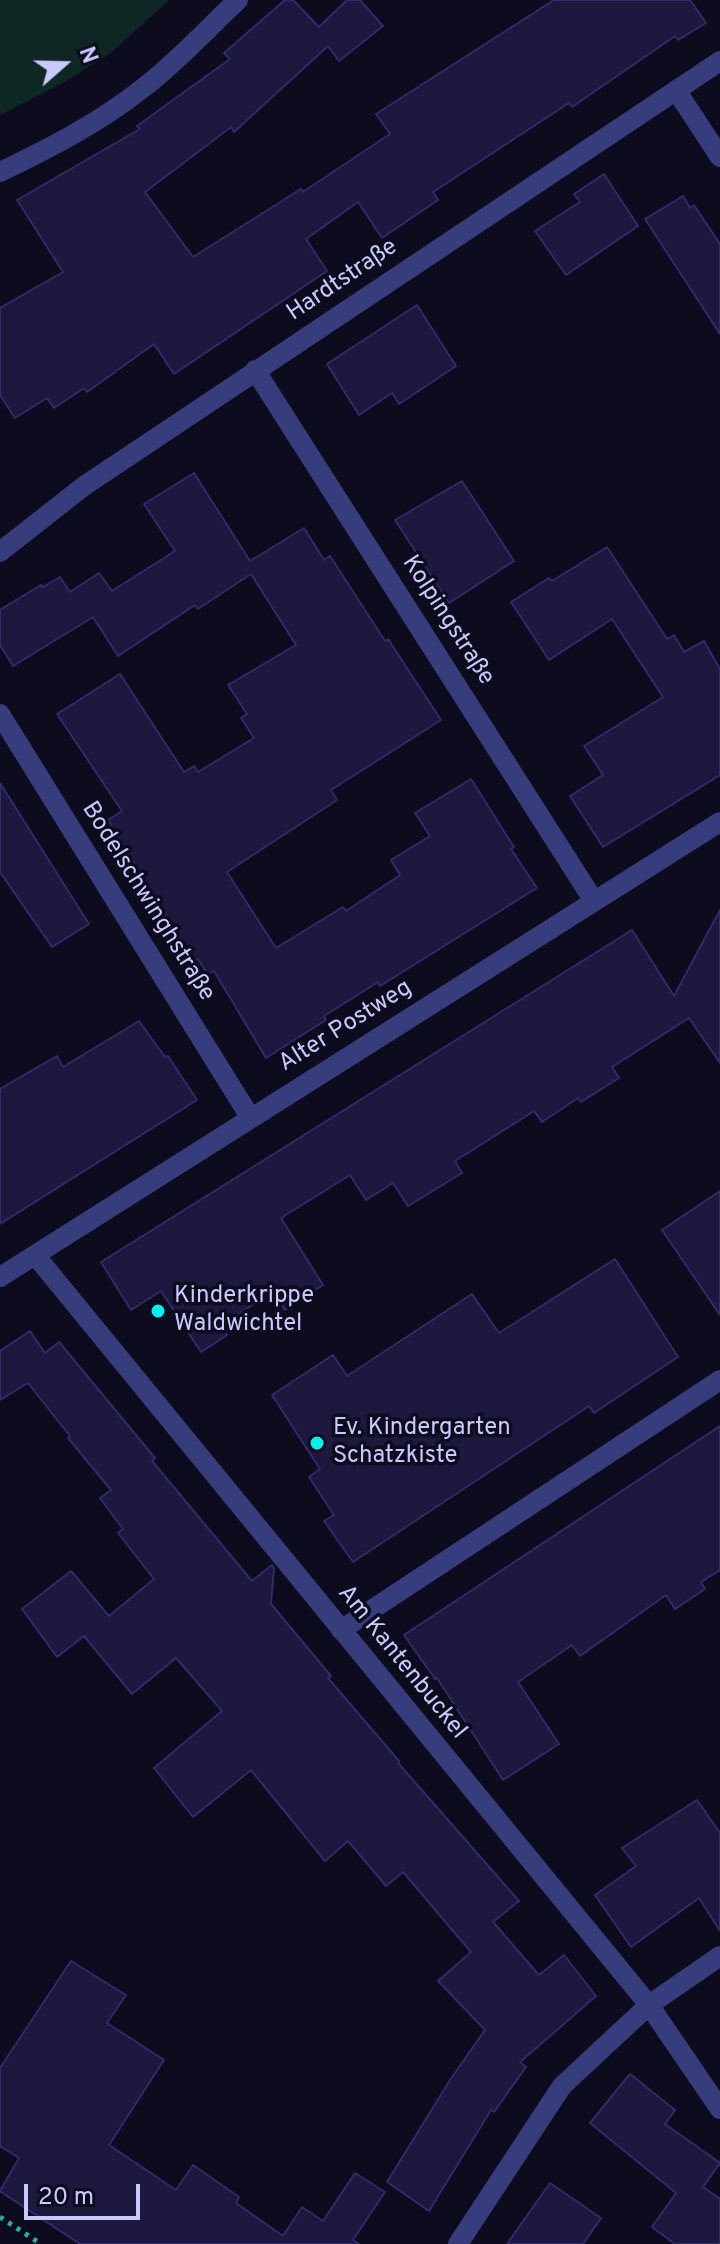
<!DOCTYPE html>
<html>
<head>
<meta charset="utf-8">
<style>
  body { margin:0 }
  #map { position:relative; width:720px; height:2244px; overflow:hidden; background:#0d0c1e; font-family:Overpass,sans-serif }
  canvas { display:block }
  .north { position:absolute; left:24px; top:24px; width:80px; height:80px; -webkit-text-stroke:6px #0d0c1e; paint-order:stroke; rotate:70deg; font-size:22px; font-weight:700; line-height:32px; text-align:center; color:#c9c9fe }
  .north::after { content:''; display:block; margin:auto; width:28px; height:36px; background:#c9c9fe; clip-path:polygon(50% 0,100% 100%,50% 72%,0 100%) }
  .scale { position:absolute; left:24px; top:2184px; width:116px; height:36px; box-sizing:border-box; border:4px solid #c9c9fe; border-top:0; padding-left:10px; font-size:24px; line-height:28px; white-space:nowrap; color:#c9c9fe; -webkit-text-stroke:6px #0d0c1e; paint-order:stroke }
</style>
</head>
<body>
<div id="map">
<canvas width="720" height="2244"></canvas>
<div class="north">N</div>
<div class="scale">20 m</div>
</div>
<script>
const ctx = document.querySelector('canvas').getContext('2d');
ctx.lineJoin = 'round';
function paint(path, color) {
  ctx.fillStyle = color;
  ctx.fill(path, 'evenodd');
}
function trace(path, color, width, dash) {
  ctx.strokeStyle = color;
  ctx.lineWidth = width;
  ctx.lineCap = dash ? 'butt' : 'round';
  ctx.setLineDash(dash || []);
  ctx.stroke(path);
}
function label(font, color, halo, rows, align = 'center') {
  ctx.font = font + ' Overpass,sans-serif';
  ctx.lineWidth = 7;
  ctx.setLineDash([]);
  ctx.textBaseline = 'middle';
  ctx.strokeStyle = halo;
  ctx.fillStyle = color;
  for (const [text, x, y, turn = 0] of rows) {
    ctx.save();
    ctx.translate(x, y);
    ctx.rotate((+turn || 0) * Math.PI / 180);
    ctx.textAlign = isNaN(turn) ? turn : align;
    if (halo) ctx.strokeText(text, 0, 0);
    ctx.fillText(text, 0, 0);
    ctx.restore();
  }
}
paint(new Path2D(`
  M0,0H169L112,52L65,82L0,115Z`), '#0f2724');
const building = new Path2D(`
  M285,0H293L319,27L347,0H360L383,26L339,61L328,46L234,132L231,127L145,192L193,257L301,189L303,192L390,134L376,114L554,0H690L706,23L678,40L675,36L572,107L569,103L433,192L438,200L382,238L358,202L306,239L327,271L174,374L154,344L87,392L84,388L54,408L47,398L15,418L0,395V308L63,272L17,200L140,129L137,126L230,59L224,53Z
  M604,174L638,226L566,275L535,231L580,202L574,194Z
  M683,196L690,208L694,205L720,244V334L645,219Z
  M417,305L456,366L399,404L392,393L359,415L327,364Z
  M194,473L250,561L304,528L324,560L330,556L385,641L388,639L441,720L331,790L337,800L227,872L276,948L343,907L346,911L400,875L391,860L430,836L415,813L471,779L514,847L511,849L537,888L380,986L378,982L324,1016L326,1020L266,1058L214,971L208,975L198,959L194,961L108,820L122,811L57,714L120,674L184,772L194,766L198,772L254,738L241,718L247,714L228,685L296,645L251,574L198,609L195,605L118,656L93,617L13,666L0,645V610L41,585L43,587L60,577L70,592L99,573L112,591L175,551L144,504Z
  M462,481L514,561L449,603L395,520Z
  M607,547L667,639L674,635L684,652L704,641L720,669V775L603,847L570,796L603,775L584,746L663,697L612,619L549,660L511,602L549,578L552,581Z
  M0,783L89,924L52,947L0,872Z
  M720,910V1063L689,1018L612,1067L619,1078L581,1102L578,1098L542,1122L534,1111L455,1161L462,1173L408,1206L393,1183L366,1200L350,1175L281,1218L323,1285L285,1310L274,1291L221,1325L227,1335L201,1352L161,1291L131,1310L101,1262L632,930L674,996Z
  M139,1021L165,1057L168,1056L197,1100L0,1224V1089L57,1056L63,1067Z
  M720,1191V1315L662,1230Z
  M615,1259L678,1357L594,1413L589,1406L353,1562L324,1521L334,1515L309,1477L320,1469L272,1395L333,1355L347,1376L472,1294L499,1333Z
  M30,1331L45,1353L59,1342L155,1458L152,1461L252,1581L272,1565L274,1568L271,1604L331,1676L328,1678L399,1761L398,1763L519,1901L493,1922L539,1975L564,1955L596,1996L520,2062L526,2067L494,2112L491,2110L429,2211L387,2182L450,2080L485,2030L438,1981L471,1952L403,1872L386,1886L348,1841L325,1861L251,1770L193,1817L154,1768L222,1711L176,1658L132,1694L84,1636L57,1657L22,1609L71,1571L109,1616L154,1579L118,1533L123,1529L100,1498L111,1490L68,1438L70,1436L28,1383L0,1400V1351Z
  M720,1426V1570L701,1582L705,1589L675,1609L666,1595L580,1656L572,1645L518,1682L559,1744L503,1780L437,1678L435,1679L404,1635Z
  M697,1800L720,1833V1931L699,1898L631,1947L595,1895L636,1866L622,1848Z
  M71,1961L126,1995L107,2023L164,2060L109,2145L176,2190L193,2165L239,2197L236,2203L283,2236L302,2207L323,2221L355,2173L385,2192L353,2240L359,2244H80L0,2191L19,2158L0,2146V2068Z
  M630,2074L675,2110L665,2124L720,2163L703,2187L720,2199V2244H675L652,2227L676,2193L590,2123Z
  M550,2183L601,2218L583,2244H507Z`);
paint(building, '#1c183e');
trace(building, '#302b6a', 2);
trace(new Path2D(`
  M0,2217L41,2244`), '#2ead97', 5, [4, 6]);
trace(new Path2D(`
  M676,90L720,157
  M0,172C50,148 99,123 143,88C177,62 207,29 238,0
  M255,370L594,901
  M0,552L84,486L720,61
  M0,714L250,1117
  M35,1255L649,2005L720,2109
  M0,1277L720,822
  M341,1630L720,1380
  M458,2244L562,2086L649,2005L720,1956`), '#373d7c', 20);
for (const [x, y, r, color] of [
  [158,1311,8,"#03f1ed"],
  [317,1443,8,"#03f1ed"]
]) {
  const dot = new Path2D();
  dot.arc(x, y, r, 0, 2 * Math.PI);
  ctx.fillStyle = color;
  ctx.fill(dot);
  trace(dot, '#0d0c1e', 3);
}
label('24px', '#c9c9fe', '#0d0c1e', [
  ["Hardtstraße",343,281,-34],
  ["Kolpingstraße",447,621,57],
  ["Bodelschwinghstraße",147,902,58],
  ["Alter Postweg",346,1027,-32],
  ["Am Kantenbuckel",401,1663,51]
]);
label('24px', '#c9c9fe', '#0d0c1e', [
  ["Kinderkrippe",174,1297],
  ["Waldwichtel",174,1325],
  ["Ev. Kindergarten",333,1429],
  ["Schatzkiste",333,1457]
], 'left');
</script>
</body>
</html>
